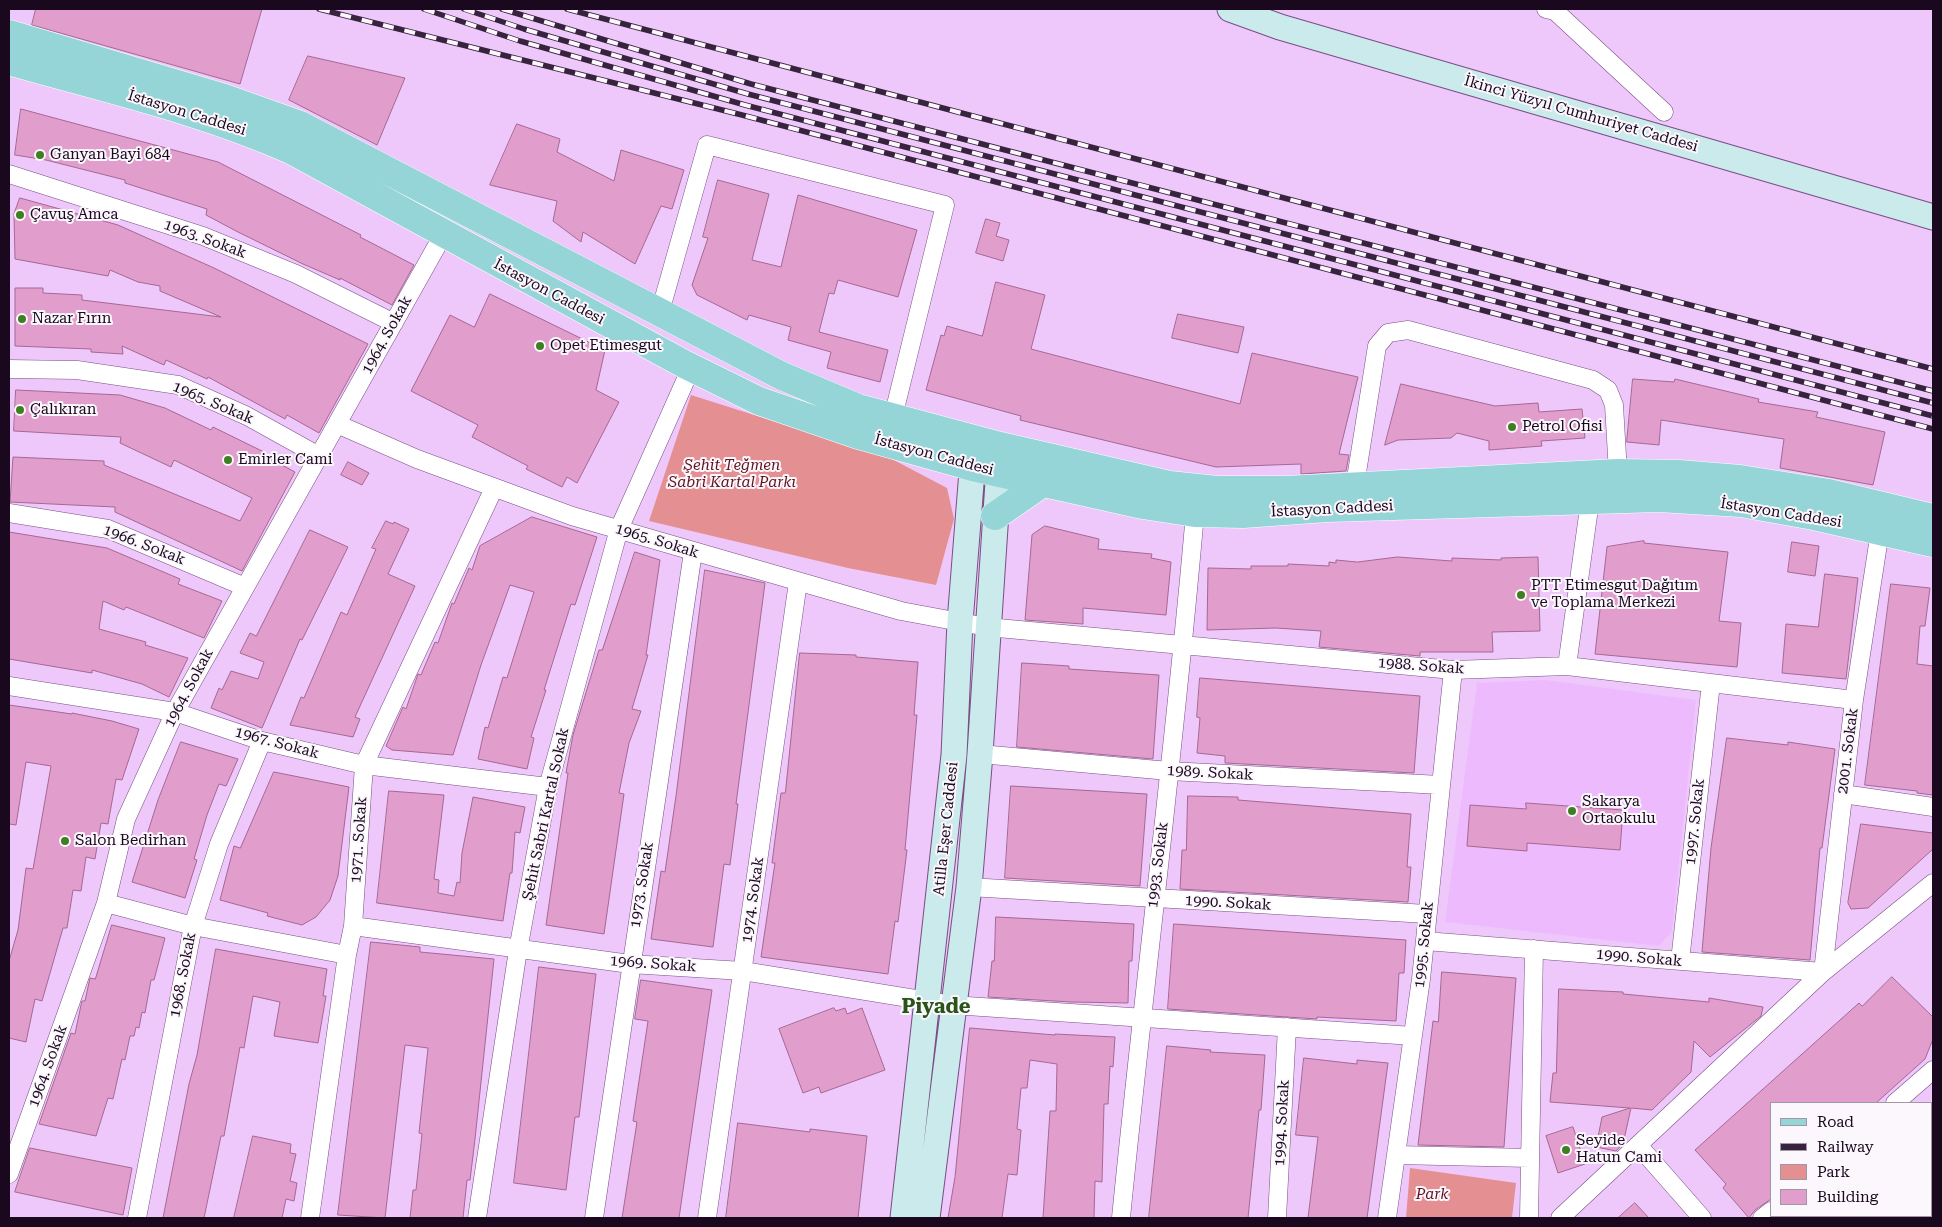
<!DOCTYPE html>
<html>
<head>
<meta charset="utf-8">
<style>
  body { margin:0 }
  #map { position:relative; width:1942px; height:1227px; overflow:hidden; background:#eec8fa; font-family:"Roboto Serif",serif }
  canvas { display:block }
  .frame { position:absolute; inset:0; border:10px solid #19081e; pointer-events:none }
  .legend { position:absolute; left:1770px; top:1102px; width:162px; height:115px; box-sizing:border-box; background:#fcf7fd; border:1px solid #a197a4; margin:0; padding:6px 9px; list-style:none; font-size:15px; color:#19081e }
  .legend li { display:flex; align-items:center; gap:10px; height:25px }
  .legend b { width:25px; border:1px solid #a197a4 }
</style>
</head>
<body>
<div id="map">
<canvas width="1942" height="1227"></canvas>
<div class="frame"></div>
<ul class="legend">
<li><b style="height:6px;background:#95d5d7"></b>Road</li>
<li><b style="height:6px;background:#37233d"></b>Railway</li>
<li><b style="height:14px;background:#e49092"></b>Park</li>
<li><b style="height:14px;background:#e19ecd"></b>Building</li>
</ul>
</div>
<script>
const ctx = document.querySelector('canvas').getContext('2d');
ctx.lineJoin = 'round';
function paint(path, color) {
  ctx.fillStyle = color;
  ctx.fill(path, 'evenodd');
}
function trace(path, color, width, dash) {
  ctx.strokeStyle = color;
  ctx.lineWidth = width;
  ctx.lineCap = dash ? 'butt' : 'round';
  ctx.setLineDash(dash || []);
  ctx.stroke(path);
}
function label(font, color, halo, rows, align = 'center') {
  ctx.font = font + ' "Roboto Serif",serif';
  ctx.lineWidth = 4;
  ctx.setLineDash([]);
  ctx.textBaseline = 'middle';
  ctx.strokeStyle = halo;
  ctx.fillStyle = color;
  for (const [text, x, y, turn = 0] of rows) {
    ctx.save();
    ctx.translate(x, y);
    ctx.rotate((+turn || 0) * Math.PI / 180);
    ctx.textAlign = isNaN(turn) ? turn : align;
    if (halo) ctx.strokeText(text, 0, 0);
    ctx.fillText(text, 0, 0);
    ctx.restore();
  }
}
paint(new Path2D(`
  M1546,680L1696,700L1672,931L1659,946L1445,922L1477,683Z`), '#eebafe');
paint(new Path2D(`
  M691,395L890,458L947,488L954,519L936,585L848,568L649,521Z
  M1410,1168L1516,1183L1512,1218H1406Z
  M1793,1216H1918V1218H1790Z`), '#e49092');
const building = new Path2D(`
  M36,9H262L240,84L32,25Z
  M308,56L405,78L377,145L289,100Z
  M21,109L218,162L361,235L360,237L414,265L392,305L340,278V280L303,264L236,231L206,215L207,209L125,183V180L46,160L15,155Z
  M517,124L560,139L557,152L614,181L621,150L684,170L672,209L661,206L635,264L583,232L581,242L553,221L557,201L490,185Z
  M718,180L769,194L752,260L781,267L798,195L917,230L898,297L838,280L834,294L829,293L819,332L888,350L880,382L827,368L831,352L788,340L791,327L749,315L747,320L697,295L692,285L708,238L703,237Z
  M20,198L118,225L214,268L368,344L319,433L287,415L285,419L208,377L207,379L166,360L164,365L122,346L123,354L91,352V349L15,346V288H43V293L82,295V300L221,317L160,291V286L138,282L110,270L108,276L15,259L14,214Z
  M986,219L1000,223L996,236L1009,240L1003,261L976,253Z
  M996,282L1045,295L1031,349L1240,404L1252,353L1358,377L1339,454L1349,455L1346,471L1301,474V464L1216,467L1020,420L1021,416L926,390L941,335L944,336L947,326L982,336Z
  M490,294L605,350L596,390L619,402L577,483L567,477L562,487L526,469L528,466L472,437L478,425L411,391L450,315L474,327Z
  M1178,314L1244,327L1238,353L1172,338Z
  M1633,379L1674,382L1675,379L1759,399L1758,402L1818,412L1816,417L1885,432L1873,485L1780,468L1784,439L1661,420L1659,445L1627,442Z
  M1401,384L1495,406L1538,403L1539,412L1582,409L1585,438L1541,441L1542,446L1489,450V441L1457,433L1451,438L1398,440L1385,445Z
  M16,390L120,395L165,408L211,430L213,427L264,452L263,455L295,472L242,571L115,512V507L10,502L13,457L104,461V465L240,521L252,498L174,460L171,467L120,443L121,437L14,431Z
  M348,462L369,473L362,485L341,475Z
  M532,517L597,537L575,605L571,604L544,690H546L531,737L534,738L527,769L478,759L485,727L488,728L503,677L507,678L534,592L510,585L481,665L453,755L392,750L386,746L403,707L406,709L418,674L421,675L435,642L438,643L452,603L454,604L469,568L472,570L480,546Z
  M386,521L393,524L394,522L409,529L388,574L415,586L355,717L360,719L353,737L290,725L301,697L304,698L341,612L347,615L376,549L372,548Z
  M1045,526L1099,539L1098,549L1152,554L1151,558L1171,562L1166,615L1083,608V624L1025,620L1032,535Z
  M310,530L348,547L302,640L300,639L262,728L211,708L219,688L222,690L231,671L258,679L264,662L240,653L250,633L256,636Z
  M9,532L107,548L180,579L178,584L222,601L204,638L126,607L124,610L103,601L99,629L146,642L145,645L188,658L169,697L142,684L92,670V673L9,659Z
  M1644,541V543L1728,552L1719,621L1741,623L1737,667L1595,654L1607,547Z
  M1792,542L1819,546L1815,576L1788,572Z
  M635,552L660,560L646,655H648L632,709L641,711L629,743L619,793L624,794L604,934L546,925L568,773H566L573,735L599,650H602Z
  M1398,557L1452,561V558L1501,560V558L1538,557L1540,631L1492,632L1493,652H1420V656L1319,647L1321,631L1276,628L1207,630L1208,568L1251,569V566H1288V564L1329,566V562L1336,563V560L1357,562Z
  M705,570L765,583L736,804H738L730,865L724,864L713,947L651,939L661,871L665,872L676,796Z
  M1825,574L1858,578L1846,679L1782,673L1786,624L1818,627Z
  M1891,584L1930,588L1925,626H1920L1917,664L1933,666V795L1917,793V791L1865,785Z
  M800,653L856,655V657L918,662L914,715H917L905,850H907L898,922L895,921L888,974L761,957L775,863H772L781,793H785Z
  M1022,663L1069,666V669L1159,675L1153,759L1017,747Z
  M1200,678L1420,696L1414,773L1225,763V756L1197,753L1200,718L1197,717Z
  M9,705L72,714V713L112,721L139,729L122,780L116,779L108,824L101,823L95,859L86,857L81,891L73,890L67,928H63L42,1001L35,999L26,1042L9,1038V961L18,930L26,868L33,869L51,766L26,762L16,825L9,824Z
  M1727,738L1788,745V742L1835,749L1822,848H1820L1810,960L1702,952L1711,848Z
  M181,742L238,759L226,786L219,784L207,815L194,859L197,860L185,898L132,882L158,800Z
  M274,772L349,787L338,876L330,900L316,917L302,925L267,916L268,913L220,900L234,846L240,848Z
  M1011,786L1147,794L1140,886L1005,878Z
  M389,791L444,795L434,879L439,880L438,893L454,896L457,882L460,883L462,853L473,797L525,807L520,833L515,832L512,873H510L503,921L377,903Z
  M1188,796L1238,797V800L1411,814L1407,867H1411L1408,902L1180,889L1182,850H1186Z
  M1526,803L1623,810L1620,850L1527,843V851L1467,846L1470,805L1526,809Z
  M1861,824L1933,833V849L1868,908L1851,909L1848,903Z
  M996,917L1134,924L1132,961H1129L1128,1003L1071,1002L988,997L992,961H994Z
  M1174,924L1406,940L1404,973H1399L1396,1021L1317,1017V1019L1168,1009Z
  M112,925L165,938L154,980H151L145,1013L142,1012L139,1028L136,1027L134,1036H130L125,1060L122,1059L113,1099L108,1098L96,1136L39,1124L71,1033L75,1034L81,1005L82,1001H85L90,978L95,979Z
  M371,942L420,947V952L494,959L475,1139L470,1180H467L463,1218H410L413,1190H416L422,1134L419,1133L428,1048L405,1045L385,1218L338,1215Z
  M216,949L327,969L323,996H326L318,1043L274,1036L280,1002L253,996L244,1048L240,1047L224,1136H221L204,1218H163L189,1084L197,1055Z
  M539,967L596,974L579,1117H575L566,1190L514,1183Z
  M1442,972L1516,978L1504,1147L1418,1145L1433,1021L1438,1022Z
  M1892,977L1933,1017V1039L1925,1059L1876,1103H1771V1199L1755,1210L1749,1218L1723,1188L1726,1184L1695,1150L1859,1003L1862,1006Z
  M641,980L712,990L679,1218H622L637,1122L633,1121L648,1021L635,1019Z
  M1559,989L1623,992V994L1709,1002V998L1763,1007L1761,1016L1710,1057L1694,1041L1691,1072L1652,1110L1631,1108L1623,1144L1616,1151L1596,1147L1602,1117L1630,1108L1550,1102L1553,1073H1556Z
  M834,1008L836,1011L845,1008L847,1014L862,1008L885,1070L821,1093L819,1087L803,1093L779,1029Z
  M970,1028L1055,1035V1034L1115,1037L1113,1067L1110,1066L1108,1104H1104L1102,1182L1095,1181L1094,1218H1043L1050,1111H1056L1057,1064L1030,1060L1027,1088H1021L1017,1129L1021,1130L1017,1175L1008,1174L1002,1218H948L955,1177Z
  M1167,1046L1211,1050L1210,1052L1265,1055L1261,1110H1259L1248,1218H1149Z
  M1304,1058L1357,1064V1060L1388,1063L1367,1218H1308L1318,1137L1296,1135Z
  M738,1123L810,1132V1129L867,1136L858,1218H726Z
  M1573,1127L1585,1164L1558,1173L1546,1136Z
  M253,1136L291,1144L290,1153L296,1154L290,1181L297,1183L294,1201L286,1199L282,1218H234Z
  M30,1148L132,1168L123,1215L15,1192Z
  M1635,1203L1649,1218H1618Z`);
paint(building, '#e19ecd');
trace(building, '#a56793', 1);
const street = new Path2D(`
  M1546,9L1555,11L1664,112
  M9,174L203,236L296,274L394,323
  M660,312L707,145L945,205L893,417
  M9,369L77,370L178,385L247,416L319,456
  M337,424L417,459L572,516L901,611L987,627L1453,670L1567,666L1854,700
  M1355,485L1377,346L1388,333L1408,330L1593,380L1608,390L1614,405L1618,473
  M9,513L108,529L245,587
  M1567,666L1590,501
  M9,686L175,712L262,741L364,765L548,787
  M980,754L1169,771L1441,785
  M1843,794L1933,807
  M969,887L1427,914
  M106,903L193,926L347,955
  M353,926L630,964L743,971L952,1005L1413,1036
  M1425,941L1823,972L1854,700L1880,531
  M1680,961L1711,683
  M1895,1103L1933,1070
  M1638,1145L1702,1218
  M1396,1155L1530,1158
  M9,1174L106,903L126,819L175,712L443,235
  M137,1218L193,926L219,844L262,741
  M310,1218L347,955L353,926L364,765L494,488
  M477,1218L518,950L548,787L619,529L691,368
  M594,1218L693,552
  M707,1218L798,582
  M1121,1218C1144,983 1175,748 1195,513
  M1277,1218L1287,1027
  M1387,1218L1421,979L1453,670
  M1529,1218L1534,949
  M1560,1218L1823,972L1933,883
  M1762,1218L1771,1211`);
const secondary = new Path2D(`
  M1230,9L1280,27L1933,217
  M903,1218L954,755L960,622L974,446
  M927,1218L969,887L980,754L1000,452
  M1932,1218L1933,1202`);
const primary = new Path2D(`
  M9,34L224,98L300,125L782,376L858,408L1000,446L1169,485L1217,490H1286L1618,473L1679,474L1740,479L1829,493L1933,518
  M9,61C103,88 201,110 291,150L684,364L759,401L858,435L973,467L1143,505L1195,513L1243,514L1327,508L1659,498L1741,503L1814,516L1933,543
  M995,516L1044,482`);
trace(street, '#794e85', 19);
trace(secondary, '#794e85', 27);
trace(primary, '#fff', 29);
trace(street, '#fff', 18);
trace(secondary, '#caeaeb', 25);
trace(primary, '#95d5d7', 28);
const rail = new Path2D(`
  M319,9L742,115L1933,429
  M424,9L520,41L745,105L1933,416
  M464,9L524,29L748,94L1933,403
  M502,9L751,84L1933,391
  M567,9L1933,369`);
trace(rail, '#37233d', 5.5);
trace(rail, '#fcf7fd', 4, [11]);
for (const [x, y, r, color] of [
  [40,155,5,"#3d7f21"],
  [20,215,5,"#3d7f21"],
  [22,319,5,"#3d7f21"],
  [540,346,5,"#3d7f21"],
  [20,410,5,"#3d7f21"],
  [1512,427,5,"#3d7f21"],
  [228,460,5,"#3d7f21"],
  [1521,595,5,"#3d7f21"],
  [1572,811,5,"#3d7f21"],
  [65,841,5,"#3d7f21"],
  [1566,1150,5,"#3d7f21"]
]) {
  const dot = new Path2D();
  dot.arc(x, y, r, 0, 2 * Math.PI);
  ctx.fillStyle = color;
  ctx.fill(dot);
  trace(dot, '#fcf7fd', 2);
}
label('15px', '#19081e', '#fcf7fd', [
  ["İstasyon Caddesi",187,113,17],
  ["İkinci Yüzyıl Cumhuriyet Caddesi",1581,114,16],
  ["1963. Sokak",205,239,20],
  ["İstasyon Caddesi",549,292,28],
  ["1964. Sokak",387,335,-61],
  ["1965. Sokak",213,403,23],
  ["İstasyon Caddesi",934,455,15],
  ["İstasyon Caddesi",1332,509,-3],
  ["İstasyon Caddesi",1781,513,9],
  ["1965. Sokak",657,541,17],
  ["1966. Sokak",144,545,21],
  ["1988. Sokak",1421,666,4],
  ["1964. Sokak",189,688,-62],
  ["1967. Sokak",277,743,15],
  ["2001. Sokak",1848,751,-83],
  ["1989. Sokak",1210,773,3],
  ["Şehit Sabri Kartal Sokak",546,814,-78],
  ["1997. Sokak",1695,822,-84],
  ["Atilla Eşer Caddesi",946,829,-84],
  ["1971. Sokak",359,840,-86],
  ["1993. Sokak",1158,865,-83],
  ["1973. Sokak",642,885,-81],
  ["1974. Sokak",753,900,-82],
  ["1990. Sokak",1228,903,3],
  ["1995. Sokak",1424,945,-84],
  ["1990. Sokak",1639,958,5],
  ["1969. Sokak",653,964,4],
  ["1968. Sokak",183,975,-79],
  ["1964. Sokak",48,1066,-70],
  ["1994. Sokak",1282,1123,-87]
]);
label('15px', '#19081e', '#fcf7fd', [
  ["Ganyan Bayi 684",50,155],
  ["Çavuş Amca",30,215],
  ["Nazar Fırın",32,319],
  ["Opet Etimesgut",550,346],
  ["Çalıkıran",30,410],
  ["Petrol Ofisi",1522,427],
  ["Emirler Cami",238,460],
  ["PTT Etimesgut Dağıtım",1531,586],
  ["ve Toplama Merkezi",1531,603],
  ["Sakarya",1582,802],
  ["Ortaokulu",1582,819],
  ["Salon Bedirhan",75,841],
  ["Seyide",1576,1141],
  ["Hatun Cami",1576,1158]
], 'left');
label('italic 15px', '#5d141e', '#fcf7fd', [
  ["Şehit Teğmen",732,466],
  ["Sabri Kartal Parkı",732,483],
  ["Park",1432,1195]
]);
label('bold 20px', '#295419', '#fcf7fd', [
  ["Piyade",936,1007]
]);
</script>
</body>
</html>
